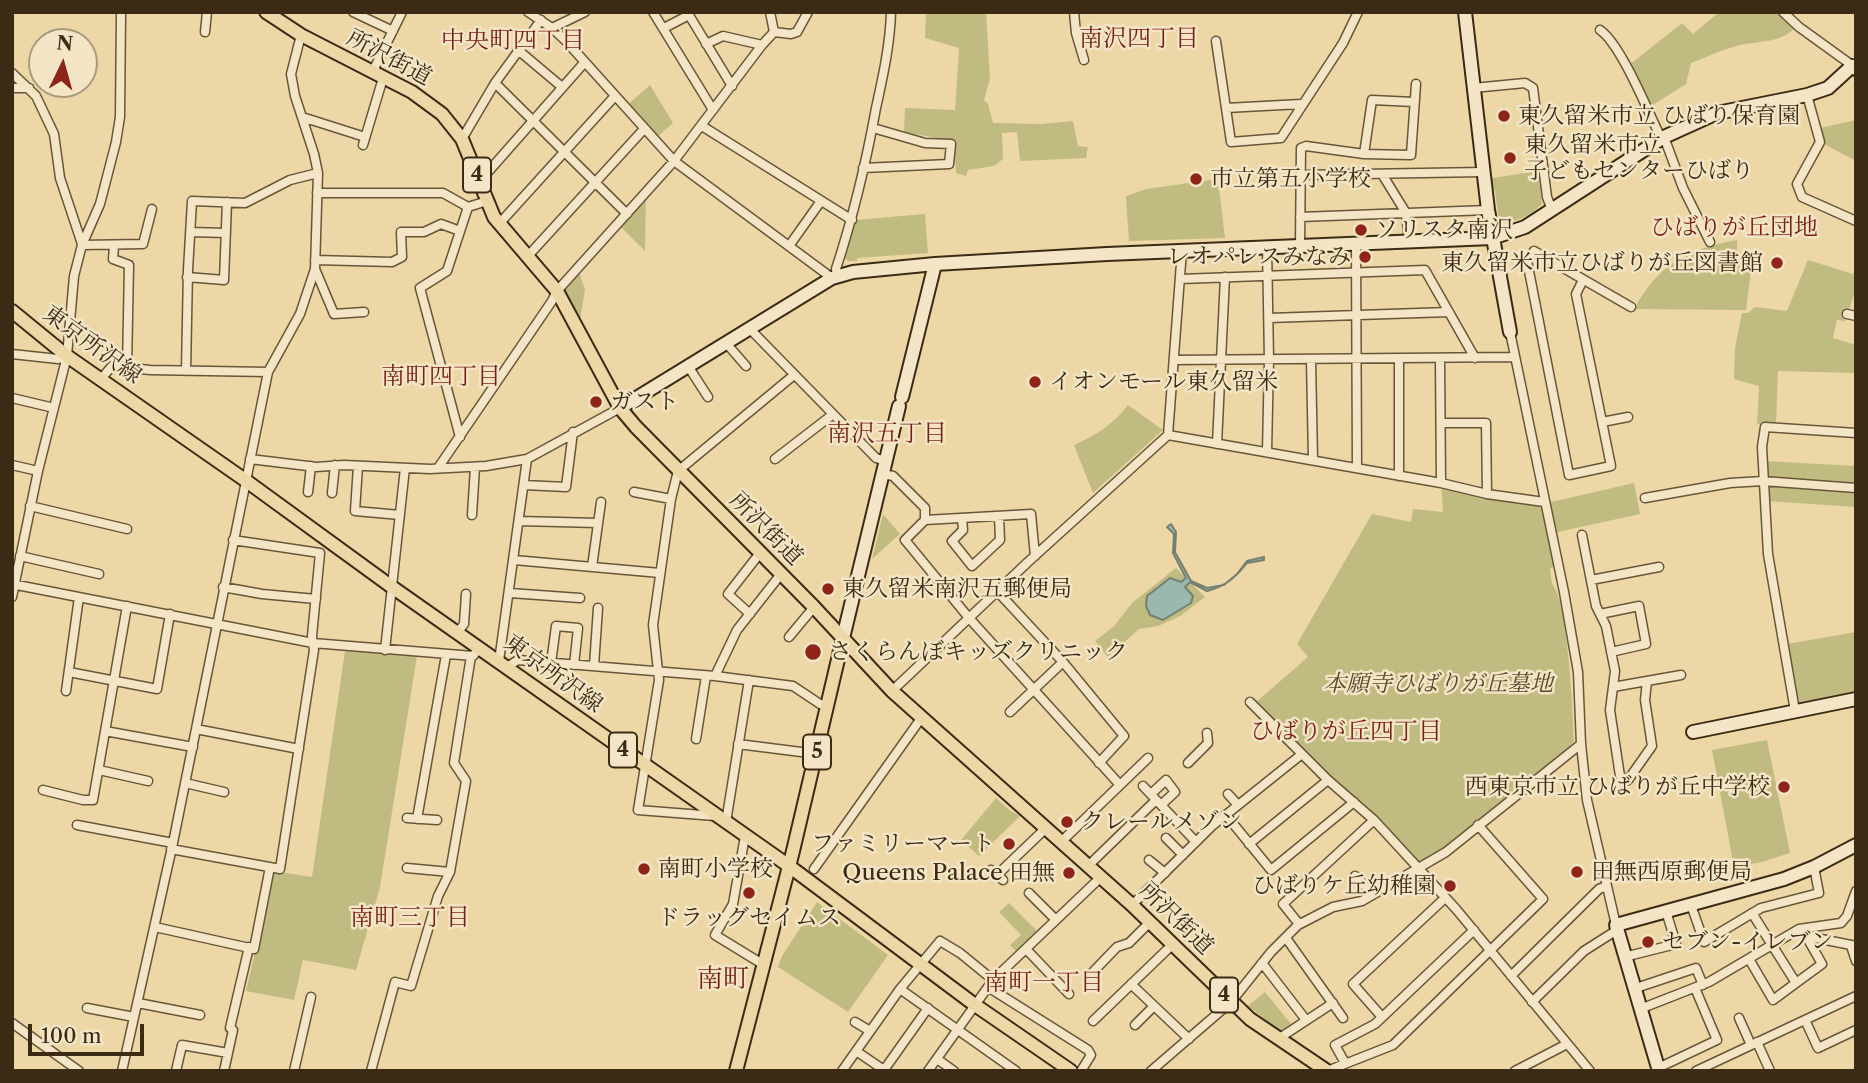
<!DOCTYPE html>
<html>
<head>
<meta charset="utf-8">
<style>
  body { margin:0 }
  #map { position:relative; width:1868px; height:1083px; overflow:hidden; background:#edd7a6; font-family:"Libre Caslon Text",serif }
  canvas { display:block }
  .frame { position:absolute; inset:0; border:14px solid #3b2b14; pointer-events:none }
  .north { position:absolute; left:28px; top:28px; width:70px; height:70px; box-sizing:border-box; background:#f3e5c5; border:2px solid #a99b7e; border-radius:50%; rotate:5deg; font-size:19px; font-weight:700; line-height:28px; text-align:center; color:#3b2b14 }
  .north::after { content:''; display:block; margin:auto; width:24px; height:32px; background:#8f2418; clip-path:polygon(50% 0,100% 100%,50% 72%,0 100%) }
  .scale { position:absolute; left:28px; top:1024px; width:116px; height:32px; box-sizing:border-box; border:4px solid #3b2b14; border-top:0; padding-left:9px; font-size:21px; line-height:24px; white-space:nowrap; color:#3b2b14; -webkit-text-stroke:5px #f3e5c5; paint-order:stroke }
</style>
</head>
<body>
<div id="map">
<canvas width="1868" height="1083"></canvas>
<div class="frame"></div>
<div class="north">N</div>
<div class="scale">100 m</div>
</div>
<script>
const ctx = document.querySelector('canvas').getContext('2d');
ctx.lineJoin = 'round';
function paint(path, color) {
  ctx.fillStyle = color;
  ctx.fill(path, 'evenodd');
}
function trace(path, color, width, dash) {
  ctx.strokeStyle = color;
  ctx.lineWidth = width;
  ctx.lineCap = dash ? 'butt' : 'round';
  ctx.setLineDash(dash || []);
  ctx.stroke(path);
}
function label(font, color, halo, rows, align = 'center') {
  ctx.font = font + ' "Libre Caslon Text","Noto Serif JP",serif';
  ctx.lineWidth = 5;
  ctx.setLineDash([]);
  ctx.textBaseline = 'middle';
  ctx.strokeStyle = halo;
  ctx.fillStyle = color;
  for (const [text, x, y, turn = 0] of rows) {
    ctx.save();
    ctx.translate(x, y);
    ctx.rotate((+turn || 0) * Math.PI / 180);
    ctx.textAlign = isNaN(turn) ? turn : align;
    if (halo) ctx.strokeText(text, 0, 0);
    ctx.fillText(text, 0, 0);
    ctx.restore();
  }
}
paint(new Path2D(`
  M926,12H986L990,79L984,100L988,104L993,123L1042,124L1073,121L1078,146L1088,147L1086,158L1020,161L1017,132L1002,133L1003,159L994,166L968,170L966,176L956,173L954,141L904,132L905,108L955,110L959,48L925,38Z
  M1719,12H1776L1794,29C1779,43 1759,41 1740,45C1723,49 1707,57 1691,63L1686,84L1648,108L1628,66L1682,23L1693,34Z
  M650,85L673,123L654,140L625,107Z
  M1856,120V161L1826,145L1820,128Z
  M1538,171L1542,204C1533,213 1512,226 1499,222L1495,191L1486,179Z
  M1218,179L1225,238L1129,241L1126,196L1146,189Z
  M646,192L645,251L618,224Z
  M925,214L928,253L857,258V261H848L845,258L855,220Z
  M1737,240V260L1752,262L1746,310L1634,309C1659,264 1687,249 1737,240Z
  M1808,260L1856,275C1856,292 1851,305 1845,321L1837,320L1833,338L1856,345L1855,373L1778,371L1776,425L1757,424L1759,386L1734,379L1735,348L1742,313H1748L1755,307L1787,311Z
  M578,268L585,290L578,332L557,291Z
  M1128,405L1163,430L1093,493L1074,445C1096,435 1114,424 1128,405Z
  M1765,461L1856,466V507L1767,501Z
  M1441,483L1544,502L1555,565L1550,569L1552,584C1568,600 1573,714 1574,741L1565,752L1456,841L1418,866L1255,703L1308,657L1297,644L1372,514L1411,522L1413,509L1443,512Z
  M1634,483L1640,514L1553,533L1547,503Z
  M883,514L900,534L872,559Z
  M1176,568L1205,597L1180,616L1158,626L1139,629L1108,657L1095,641L1114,626L1132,603Z
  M1856,632V694L1797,704L1787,644Z
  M345,651L417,656L380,887L356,970L303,960L294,1000L246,991L274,871L312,877Z
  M1767,740L1790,853L1762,862L1734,867L1712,750Z
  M996,798L1009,810L1020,816L979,856L961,840Z
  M817,902L888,955L848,1012L778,967L782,956Z
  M1009,903L1037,931L1016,951L1010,945L1021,935L999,912Z
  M1265,992L1291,1024L1280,1031L1248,1006Z`), '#c0bc81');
const water = new Path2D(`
  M1171,524L1176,532L1175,552L1191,581L1207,588L1224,585L1237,574L1247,561L1264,557V560L1247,563C1235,578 1226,586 1207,591L1190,582L1185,587L1193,596L1191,603L1163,620L1150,615L1146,606L1147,596L1170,578L1181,582L1186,578L1173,553L1174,534L1167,527Z`);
paint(water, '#9ab8ae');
trace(water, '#748070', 2);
const street = new Path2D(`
  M353,12L393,31
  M528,12L552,28L566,41L674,161L832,278
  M653,12L713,110
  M770,12L774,32
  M1074,12L1076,33L1084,60
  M1783,12L1799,27L1853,66
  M552,28L585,12
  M664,28L689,15L732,86
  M1600,30C1621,44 1649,114 1661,138
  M205,32L207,12
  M1216,41L1231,142L1281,138L1343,43L1358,12
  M706,44L723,36L762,45
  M518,50L562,87
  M12,73L36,96L54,134L60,178L82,244
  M372,73L402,12
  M495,83L627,214
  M12,88H29
  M1473,88L1525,83L1533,88L1547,197L1552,210
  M1807,95L1820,142L1797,184L1802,197L1856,221
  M1226,108L1301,104
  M302,117L365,137
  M702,126L852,220
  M1664,137L1683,188L1710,242
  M462,139L495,83L541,20
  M363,145L383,78
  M1364,154L1372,100L1414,102
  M863,168L949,164L951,144L925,143L873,128
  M1382,174L1406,213L1409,241
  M1301,175L1483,172
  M480,181L584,63
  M317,193H443L468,207
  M1300,217L1488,210
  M499,224L615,96
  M191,232L226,233
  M1356,243L1357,468
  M82,245L143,244L152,209
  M114,246L113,259L129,265L127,368
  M789,246L821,201
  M1300,246L1301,148L1306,146L1364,154L1411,155L1416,84
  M527,257L644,129
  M315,260L392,262L402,257L401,232H424L441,224L460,231
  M315,269L334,314L364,312
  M837,275L836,269C853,217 866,163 876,108C883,76 890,45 891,12
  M187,277L224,280L227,202
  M1180,279L1425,270L1475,358
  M1583,280L1576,294L1611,466L1569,475L1527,261L1534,251L1631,307
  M1847,314L1856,316
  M1269,318L1449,312
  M749,328L876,458L886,461
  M1510,332L1564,592L1578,672L1581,744L1587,800L1616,925
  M726,343L746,366
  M12,354L58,359L67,356
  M1399,359V476
  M1440,359L1441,483
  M1174,360L1514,357
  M1311,360L1313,460
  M688,366L708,397
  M186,371L188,270L192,201L245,203L290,180L318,173
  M101,379L112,366L150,370L268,372
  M12,398L54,408
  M1602,422L1628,417
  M1441,423H1486L1487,494
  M1168,435L1441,483L1487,494L1544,502
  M460,437L420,288L447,271L468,207L487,201
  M1217,444L1225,277
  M1267,452L1269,360L1267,247
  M250,459L316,467L344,465L430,469L486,466L527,459L620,408
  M775,459L832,415
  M12,465L38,471
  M358,466L355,511L400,515
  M438,468L552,301L557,291L674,161L762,45L774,32L791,34L797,32L808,12
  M883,474L893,476L925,508V520
  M524,485L566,487L573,432
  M308,492L311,466
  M634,492L671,499
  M332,493L335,465
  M1645,498L1730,483L1763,481L1856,488
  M30,506L127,529
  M472,515L475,467
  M962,518L963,530L952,541L972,566L1000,540L999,516
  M519,521L598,523
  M1582,535L1596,606L1606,626L1615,671L1613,687L1681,675
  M20,556L99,574
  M1035,556L1031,514L925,520L905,540L969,618L1120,785
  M514,560L660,573
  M592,567L601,502
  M1591,580L1659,567
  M12,584L313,643L473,656L480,647
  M223,587L262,594L316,599
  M997,591L1063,662L1124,736L1099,763
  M510,593L580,598
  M12,597L38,471L67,356L74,276L82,245L100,204L116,142L120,117L121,12
  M750,614L728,594L760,553
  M1600,614L1639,606L1646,644L1611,652
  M458,632L464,624L466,594
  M789,637L814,607
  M385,650L405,468
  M499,661L527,459
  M551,663L556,626L578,628L574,665
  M594,666L598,608
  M507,667L518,660L715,676L793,686L820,704L828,705
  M69,672L157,689L170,614
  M715,676L737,630L781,574
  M1613,687L1610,710L1620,776L1628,780L1652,746L1645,700L1647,681
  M66,691L79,597
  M892,691L1028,562L1168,435L1182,250
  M1250,702L1328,780L1374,820L1456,909L1590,1071
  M1795,711L1768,554L1762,447L1765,427L1856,433
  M1010,712L1063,662
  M196,729L299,749
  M105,731L193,747
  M696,739L706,676
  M738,744L817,754
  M1197,754L1208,743L1207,733
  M1188,763L1196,755
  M99,770L148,781
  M185,783L224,792
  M1143,786L1196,842
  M43,790L83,800H93L127,606
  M1151,794L1166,780L1175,792L1161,805
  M1228,794L1238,805
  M1226,815L1271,870L1354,802
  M715,816L638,810L659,680L653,625L671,499L678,471L794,375
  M407,818L437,820
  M417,819L446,655
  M726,822L749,680
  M77,825L173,843
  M745,836L733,904L715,935L764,965
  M1166,838L1183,855
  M1061,842L1148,758
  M1249,844L1328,780
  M171,849L280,869L314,650L312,636L320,553L233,540
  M1149,860L1165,873
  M1088,866L1156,800
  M407,868L450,872
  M814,869L922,717
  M991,870L1003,880
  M997,875L1046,828
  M1355,876L1373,894
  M1029,893L1056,920
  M1132,905L1212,826L1302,754
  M1691,905L1704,942L1761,908L1819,893L1814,867
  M1752,913L1796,983L1822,964L1806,936
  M1299,924L1283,904L1374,820
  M155,927L254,949L270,867
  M1804,934L1806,936L1856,946
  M1286,938L1343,1018
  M1851,946L1856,961
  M1026,949L1069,994
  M1624,957L1676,944L1666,911
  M1749,959L1773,1000L1796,983
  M1262,963L1306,1020
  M1090,975L1117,947L1129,943L1150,922
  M1511,976L1599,889L1607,886
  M1131,984L1189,1039
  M988,987L1088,1050L1091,1055L1081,1071
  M900,989L1016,1071
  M1633,989L1696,968L1703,985
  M1532,1002L1584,951L1617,930
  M138,1003L200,1015
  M87,1008L134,1017
  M1640,1009L1709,982L1799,929L1841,923L1847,916L1856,891
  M1382,1017L1353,984L1445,898
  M1739,1018L1751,1045
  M1805,1020L1818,1048L1856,1030
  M1093,1021L1173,944
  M855,1022L870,1031
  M12,1023L79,1071
  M1135,1025L1154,1006
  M1278,1039L1333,1003
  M1757,1042L1770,1071
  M856,1051L884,1070L928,1008
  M937,1059L954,1071
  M1345,1063L1335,1045L1375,1024L1474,930
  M1658,1068L1717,1040L1695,988
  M122,1071L173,843L268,372L300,314L315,269L318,173L314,154L295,96L291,74L301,35
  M176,1071L182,1045L228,1053
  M224,1071L233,1030L230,1028L249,947
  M294,1071L311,997
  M371,1071L395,982L411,986L438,896L450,872L466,781L454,763L471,656
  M842,1071L900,989L940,941L960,953L993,980
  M928,1071L993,980L1101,877
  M1151,1071L1231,1002L1271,952L1298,925L1333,907L1362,901L1446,852L1581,744
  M1327,1071L1393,1045L1543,899L1478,825
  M1515,1071L1567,1044
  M1696,1071L1856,996`);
const secondary = new Path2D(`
  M1465,12L1488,210L1510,332
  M902,397L935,264
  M620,408L832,278L853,272L935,264L1107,254L1492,238L1525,227L1664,137L1717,113L1807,95L1828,88L1852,66L1856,69
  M843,638L899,406
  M1693,732L1856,699
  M1659,1071L1616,925L1784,879L1814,867L1856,845`);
const primary = new Path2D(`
  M266,12L301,35L412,92L442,114L462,139L494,217L557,291L620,408L636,427L814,607L892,691L1132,905L1250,1019L1327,1071
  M12,311L67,356L245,480L392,587L789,866L975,1005L1071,1071
  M736,1071L793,851L843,638`);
trace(street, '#685638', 11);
trace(secondary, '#3b2b14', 16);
trace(primary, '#3b2b14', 16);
trace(street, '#f3e5c5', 8);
trace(secondary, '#f3e5c5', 12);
trace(primary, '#edd7a6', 12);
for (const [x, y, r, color] of [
  [1504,116,7,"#8f2418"],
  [1510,158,7,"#8f2418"],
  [1196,179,7,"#8f2418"],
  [1361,230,7,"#8f2418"],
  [1365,257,7,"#8f2418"],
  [1777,263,7,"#8f2418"],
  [1035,382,7,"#8f2418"],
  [596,402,7,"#8f2418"],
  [828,589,7,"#8f2418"],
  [813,652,9,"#8f2418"],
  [1784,787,7,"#8f2418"],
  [1067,822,7,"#8f2418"],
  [1009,844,7,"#8f2418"],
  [644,869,7,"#8f2418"],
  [1577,872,7,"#8f2418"],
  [1069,873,7,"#8f2418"],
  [1450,886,7,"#8f2418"],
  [749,893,7,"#8f2418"],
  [1648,942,7,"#8f2418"]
]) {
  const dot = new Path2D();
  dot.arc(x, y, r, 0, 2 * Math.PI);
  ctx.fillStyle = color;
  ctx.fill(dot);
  trace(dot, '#f3e5c5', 2.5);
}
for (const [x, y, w] of [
  [477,175,28],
  [623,750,28],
  [817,752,28],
  [1224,995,28]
]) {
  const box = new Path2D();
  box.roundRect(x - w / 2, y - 17.5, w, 35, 5);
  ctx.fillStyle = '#f3e5c5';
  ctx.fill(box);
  trace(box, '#3b2b14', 2);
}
label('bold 21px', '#3b2b14', null, [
  ["4",477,175],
  ["4",623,750],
  ["5",817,752],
  ["4",1224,995]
]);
label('23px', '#3b2b14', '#f3e5c5', [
  ["所沢街道",389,58,28],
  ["東京所沢線",92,345,36],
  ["所沢街道",766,529,45],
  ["東京所沢線",553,674,36],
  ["所沢街道",1176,919,44]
]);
label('23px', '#3b2b14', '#f3e5c5', [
  ["東久留米市立 ひばり保育園",1518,116],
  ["東久留米市立",1524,145],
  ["子どもセンターひばり",1524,171],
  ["市立第五小学校",1210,179],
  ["ソリスタ南沢",1375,230],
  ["レオパレスみなみ",1351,257,"right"],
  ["東久留米市立ひばりが丘図書館",1763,263,"right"],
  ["イオンモール東久留米",1049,382],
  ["ガスト",610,402],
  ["東久留米南沢五郵便局",842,589],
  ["さくらんぼキッズクリニック",829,652],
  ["西東京市立 ひばりが丘中学校",1770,787,"right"],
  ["クレールメゾン",1081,822],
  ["ファミリーマート",995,844,"right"],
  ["南町小学校",658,869],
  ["田無西原郵便局",1591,872],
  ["Queens Palace 田無",1055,873,"right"],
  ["ひばりケ丘幼稚園",1436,886,"right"],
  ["ドラッグセイムス",749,918,"center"],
  ["セブン-イレブン",1662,942]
], 'left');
label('italic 23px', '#56482a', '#f3e5c5', [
  ["本願寺ひばりが丘墓地",1438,684]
]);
label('24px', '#7a1f14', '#f3e5c5', [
  ["南沢四丁目",1139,39],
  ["中央町四丁目",513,41],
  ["ひばりが丘団地",1734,228],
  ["南町四丁目",441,377],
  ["南沢五丁目",887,434],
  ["ひばりが丘四丁目",1346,732],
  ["南町三丁目",410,918],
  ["南町一丁目",1044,983]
]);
label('26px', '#7a1f14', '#f3e5c5', [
  ["南町",723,979]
]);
</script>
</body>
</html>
